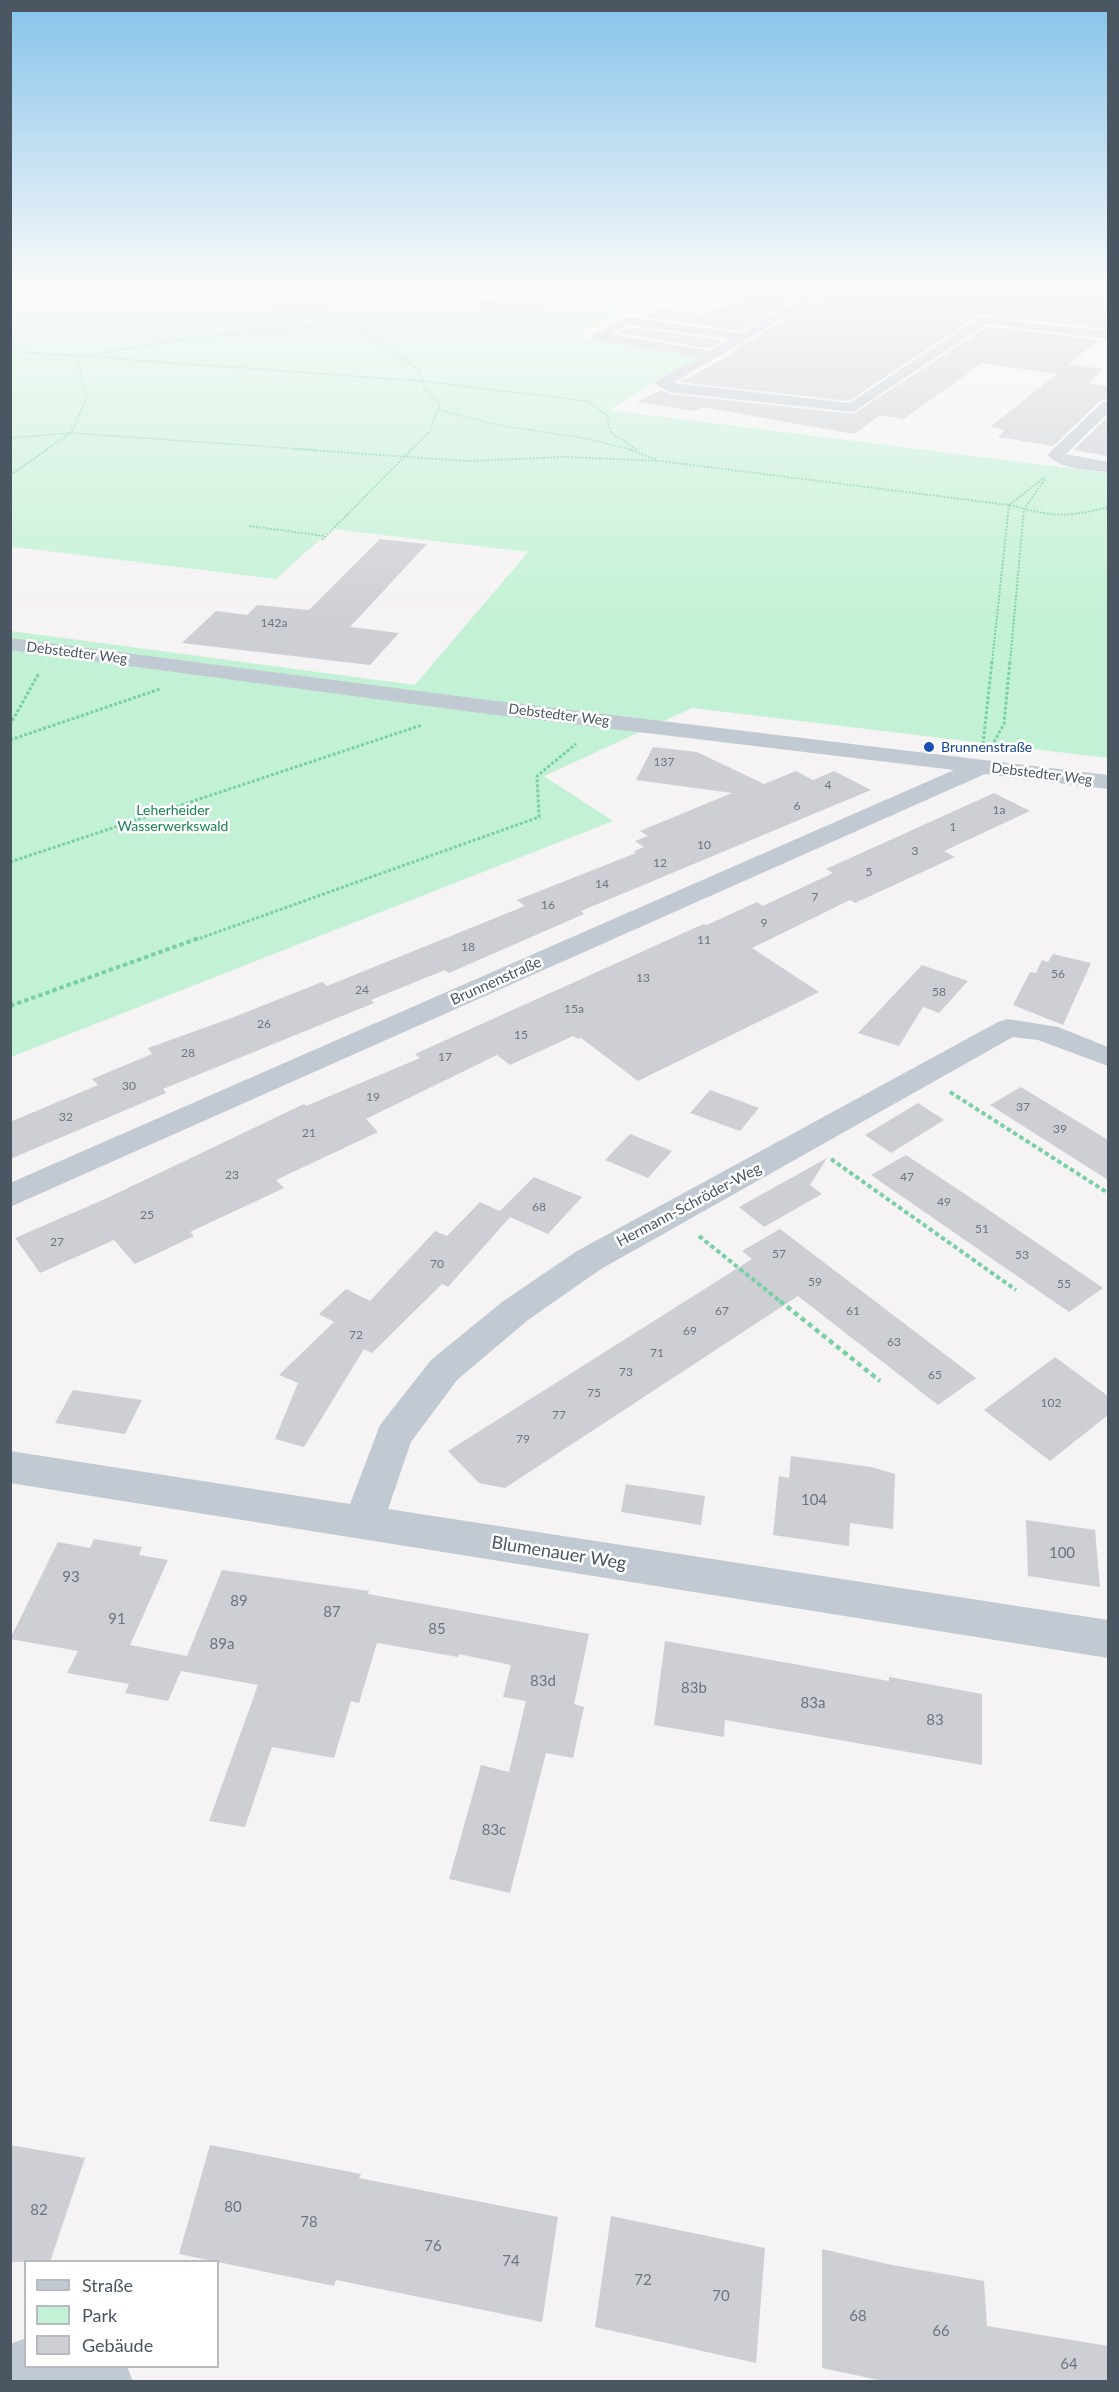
<!DOCTYPE html>
<html>
<head>
<meta charset="utf-8">
<style>
  body { margin:0 }
  #map { position:relative; width:1119px; height:2392px; overflow:hidden; background:#f5f3f3; font-family:Lato,sans-serif }
  canvas { display:block }
  .frame { position:absolute; inset:0; border:12px solid #4a5661; pointer-events:none }
  .legend { position:absolute; left:24px; top:2260px; width:195px; height:108px; box-sizing:border-box; background:#fff; border:2px solid #b7bbc0; margin:0; padding:8px 10px; list-style:none; font-size:18px; color:#4a5661 }
  .legend li { display:flex; align-items:center; gap:12px; height:30px }
  .legend b { width:30px; border:2px solid #b7bbc0 }
</style>
</head>
<body>
<div id="map">
<canvas width="1119" height="2392"></canvas>
<div class="frame"></div>
<ul class="legend">
<li><b style="height:8px;background:#c1cad2"></b>Straße</li>
<li><b style="height:16px;background:#c3f1d5"></b>Park</li>
<li><b style="height:16px;background:#cdcfd5"></b>Gebäude</li>
</ul>
</div>
<script>
const ctx = document.querySelector('canvas').getContext('2d');
ctx.lineJoin = 'round';
function paint(path, color) {
  ctx.fillStyle = color;
  ctx.fill(path, 'evenodd');
}
function trace(path, color, width, dash) {
  ctx.strokeStyle = color;
  ctx.lineWidth = width;
  ctx.lineCap = dash ? 'butt' : 'round';
  ctx.setLineDash(dash || []);
  ctx.stroke(path);
}
function label(font, color, halo, rows, align = 'center') {
  ctx.font = font + ' Lato,sans-serif';
  ctx.lineWidth = 5;
  ctx.setLineDash([]);
  ctx.textBaseline = 'middle';
  ctx.strokeStyle = halo;
  ctx.fillStyle = color;
  for (const [text, x, y, turn = 0] of rows) {
    ctx.save();
    ctx.translate(x, y);
    ctx.rotate((+turn || 0) * Math.PI / 180);
    ctx.textAlign = isNaN(turn) ? turn : align;
    if (halo) ctx.strokeText(text, 0, 0);
    ctx.fillText(text, 0, 0);
    ctx.restore();
  }
}
paint(new Path2D(`
  M752,291L803,298L701,355L576,336L652,297Z`), '#fdf9ef');
paint(new Path2D(`
  M11,287H351L525,301L558,287H751L808,295L803,298L752,291L652,297L577,336L701,355L609,410L1108,473V758L692,708L544,776L613,821L11,1057V631L415,685L528,552L332,529L276,579L14,547L11,549Z`), '#c3f1d5');
paint(new Path2D(`
  M762,287H817L741,331L643,317L662,308L702,314L714,308L719,309Z
  M839,287H1092L1096,292L1108,294V329L979,315L849,401L680,382L733,353H729Z
  M988,326L1099,340L1068,364L1103,369L1089,383L1108,386V399L1101,400L1053,446L998,437L1005,430L990,427L1059,372L1056,374L982,363L904,419L880,415L854,434L702,407L695,411L637,402L661,390L669,394L853,414Z
  M629,327L723,340L710,349L618,333Z
  M1108,416V456L1074,450Z
  M380,539L427,544L350,627L399,633L370,665L182,643L216,611L247,615L257,605L309,610Z
  M653,747L697,752L764,784L796,771L813,780L834,771L871,790L581,911L584,914L449,973L445,970L371,1000L374,1003L163,1089L166,1093L10,1159V1122L98,1085L92,1079L152,1054L148,1048L229,1019L322,982L327,986L525,906L517,900L636,853L633,852L644,847L635,841L648,836L640,831L732,793L636,780Z
  M994,793L1030,811L944,851L955,857L855,903L850,900L752,948L819,992L638,1081L581,1038L578,1039L573,1036L510,1065L497,1055L366,1119L378,1132L276,1180L284,1188L190,1232L194,1236L135,1264L114,1240L40,1273L15,1238L105,1199L304,1104L306,1106L420,1058L415,1054L690,930L704,924L707,925L757,902L763,906L833,873L826,869Z
  M1053,954L1091,963L1063,1025L1013,1005L1030,972L1036,973L1042,960L1048,962Z
  M922,965L968,981L939,1013L923,1007L899,1046L858,1033Z
  M1021,1087L1108,1140V1180L990,1105Z
  M710,1090L759,1108L740,1131L690,1113Z
  M918,1103L944,1120L891,1153L865,1135Z
  M630,1134L672,1151L648,1178L605,1160Z
  M906,1155L980,1204L1103,1288L1069,1312L871,1175Z
  M827,1158L810,1185L822,1194L764,1227L739,1207Z
  M534,1177L582,1197L548,1234L510,1217L448,1287L442,1284L372,1353L364,1349L304,1447L275,1439L298,1383L279,1375L334,1322L319,1314L346,1289L370,1301L435,1231L447,1236L480,1202L500,1211Z
  M780,1229L976,1378L938,1405L798,1296L505,1488L479,1483L448,1451L752,1259L742,1251Z
  M1055,1357L1108,1396V1415L1050,1461L984,1410Z
  M73,1390L142,1400L125,1434L55,1423Z
  M791,1456L871,1467L895,1474L893,1529L850,1523L849,1546L773,1535L779,1476L789,1478Z
  M626,1484L705,1496L701,1525L621,1512Z
  M1026,1520L1095,1530L1100,1587L1028,1576Z
  M94,1539L142,1547L139,1555L168,1560L130,1645L187,1656L222,1570L369,1591L368,1594L589,1634L574,1704L584,1707L573,1758L546,1753L510,1893L449,1879L481,1765L509,1772L526,1701L503,1697L511,1665L459,1654L458,1657L377,1643L359,1703L351,1701L334,1758L272,1747L245,1827L209,1821L258,1685L181,1671L168,1701L125,1693L129,1684L67,1673L78,1651L10,1639L58,1542L90,1548Z
  M665,1641L889,1681V1677L982,1694V1765L725,1720L724,1737L654,1725Z
  M10,2145L85,2158L50,2262H10Z
  M210,2145L361,2174L359,2178L558,2217L542,2322L336,2280L334,2286L179,2254Z
  M611,2216L765,2248L756,2363L595,2327Z
  M822,2249L892,2265L984,2281L987,2326L1108,2346V2382H888L822,2368Z`), '#cdcfd5');
trace(new Path2D(`
  M64,287L235,301L331,313L350,322L418,369L425,390L440,404L430,431L411,450
  M10,351L421,381L586,401L607,415L611,433L637,450
  M439,410L497,425L583,438L633,450
  M10,438L71,433L316,450
  M46,450L71,433L87,398L77,358C208,330 341,326 474,313C574,303 671,284 772,293`), '#7ad0a6', 1.5, [2, 1.5]);
trace(new Path2D(`
  M295,449L467,461L565,457L660,461L1009,505C1053,516 1063,519 1108,507
  M628,449L657,460
  M10,475L48,449
  M249,526L325,536
  M322,540L412,449
  M992,663L1009,505L1045,477
  M1010,663L1024,509L1046,478`), '#7ad0a6', 2, [2, 1.5]);
trace(new Path2D(`
  M10,725L39,673
  M10,740L160,689
  M994,742L1004,724L1010,661
  M983,744L992,661
  M10,862L422,725
  M195,940L539,817L537,776L576,744`), '#7ad0a6', 3, [3, 2]);
trace(new Path2D(`
  M10,1006L199,938
  M950,1092L1108,1193
  M831,1159L1016,1290
  M699,1236L781,1302`), '#7ad0a6', 4, [4.5, 3]);
trace(new Path2D(`
  M780,1301L880,1381`), '#7ad0a6', 4.5, [5, 4]);
paint(new Path2D(`
  M822,287H837L673,383L850,403L980,317L1108,331V339L987,324L853,412L669,392L655,384L657,381L699,357L597,340L590,336L627,317L741,333ZM629,325L730,339L710,351L611,334Z
  M1094,287H1108V292L1096,290Z
  M1108,401V413L1066,454L1108,462V472C1091,470 1060,470 1048,455L1050,452L1103,402Z
  M10,638L480,699L1108,775V789L985,774L10,1207V1183L954,770L480,713L10,650Z
  M1008,1019L1058,1027L1108,1047V1066L1038,1040L1013,1037L601,1269L528,1320L457,1380L411,1442L388,1509L1108,1620V1658L10,1483V1451L350,1504L380,1425L431,1360L502,1302L577,1251L998,1022Z
  M26,2338V2366H127L133,2382H10V2344Z`), '#c1cad2');
const sky = ctx.createLinearGradient(0, 0, 0, 622);
sky.addColorStop(0, '#85c3ea');
sky.addColorStop(0.46, '#fafafa');
sky.addColorStop(1, '#fafafa00');
ctx.fillStyle = sky;
ctx.fillRect(0, 0, 1119, 622);
for (const [x, y, r, color] of [
  [929,747,6,"#1a4fb4"]
]) {
  const dot = new Path2D();
  dot.arc(x, y, r, 0, 2 * Math.PI);
  ctx.fillStyle = color;
  ctx.fill(dot);
  trace(dot, '#fff', 2);
}
label('12px', '#6b747e', null, [
  ["142a",274,623],
  ["137",664,762],
  ["4",828,785],
  ["6",797,806],
  ["1a",999,810],
  ["1",953,827],
  ["10",704,845],
  ["3",915,851],
  ["12",660,863],
  ["5",869,872],
  ["14",602,884],
  ["7",815,897],
  ["16",548,905],
  ["9",764,923],
  ["11",704,940],
  ["18",468,947],
  ["56",1058,974],
  ["13",643,978],
  ["24",362,990],
  ["58",939,992],
  ["15a",574,1009],
  ["26",264,1024],
  ["15",521,1035],
  ["28",188,1053],
  ["17",445,1057],
  ["30",129,1086],
  ["19",373,1097],
  ["37",1023,1107],
  ["32",66,1117],
  ["39",1060,1129],
  ["21",309,1133],
  ["23",232,1175],
  ["47",907,1177],
  ["49",944,1202],
  ["68",539,1207],
  ["25",147,1215],
  ["51",982,1229],
  ["27",57,1242],
  ["57",779,1254],
  ["53",1022,1255],
  ["70",437,1264],
  ["59",815,1282],
  ["55",1064,1284],
  ["67",722,1311],
  ["61",853,1311],
  ["69",690,1331],
  ["72",356,1335],
  ["63",894,1342],
  ["71",657,1353],
  ["73",626,1372],
  ["65",935,1375],
  ["75",594,1393],
  ["102",1051,1403],
  ["77",559,1415],
  ["79",523,1439]
]);
label('14px', '#4a5661', '#fff', [
  ["Debstedter Weg",77,653,7],
  ["Debstedter Weg",559,715,7],
  ["Debstedter Weg",1042,774,7]
]);
label('14px', '#164399', '#fff', [
  ["Brunnenstraße",941,747]
], 'left');
label('14px', '#17864f', '#fff', [
  ["Leherheider",173,810],
  ["Wasserwerkswald",173,826]
]);
label('15px', '#4a5661', '#fff', [
  ["Brunnenstraße",496,981,-24],
  ["Hermann-Schröder-Weg",689,1205,-28]
]);
label('15px', '#6b747e', null, [
  ["104",814,1500],
  ["100",1062,1553],
  ["93",71,1577],
  ["89",239,1601],
  ["87",332,1612],
  ["91",117,1619],
  ["85",437,1629],
  ["89a",222,1644],
  ["83d",543,1681],
  ["83b",694,1688],
  ["83a",813,1703],
  ["83",935,1720],
  ["83c",494,1830],
  ["80",233,2207],
  ["82",39,2210],
  ["78",309,2222],
  ["76",433,2246],
  ["74",511,2261],
  ["72",643,2280],
  ["70",721,2296],
  ["68",858,2316],
  ["66",941,2331],
  ["64",1069,2364]
]);
label('18px', '#4a5661', '#fff', [
  ["Blumenauer Weg",559,1553,9]
]);
</script>
</body>
</html>
